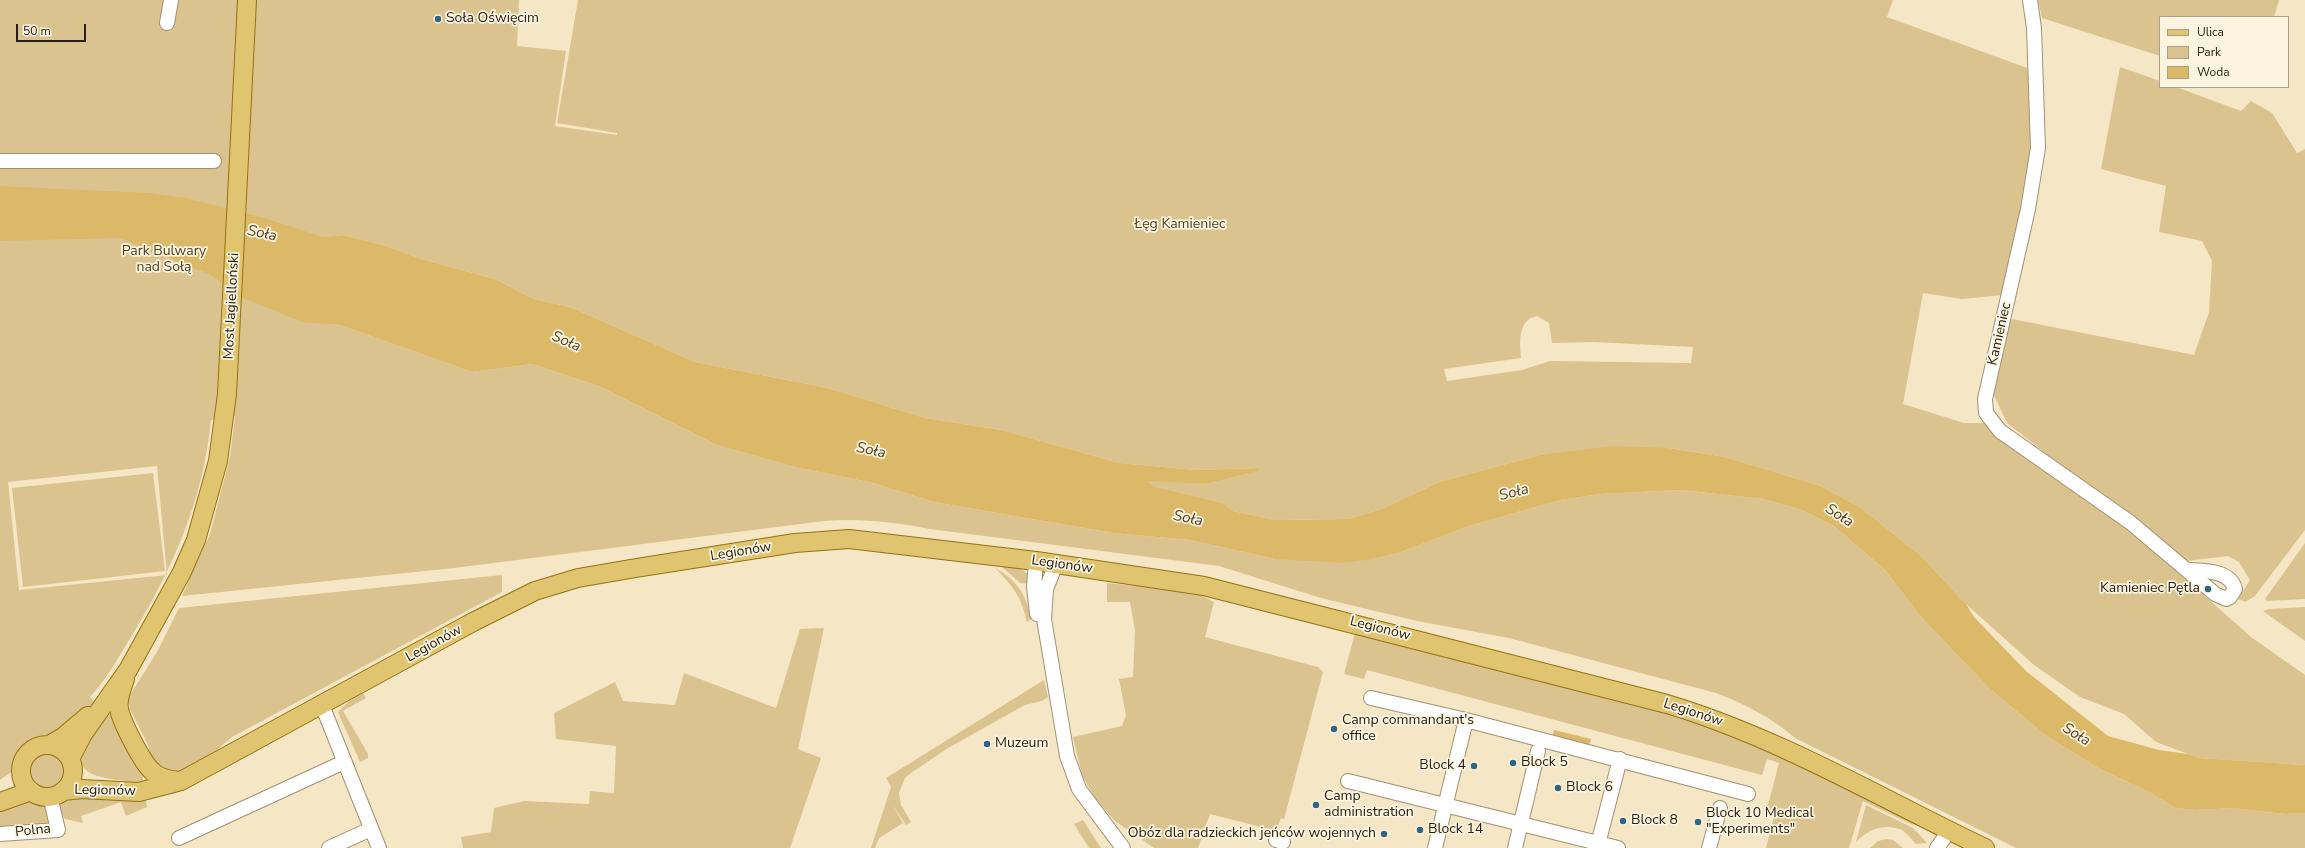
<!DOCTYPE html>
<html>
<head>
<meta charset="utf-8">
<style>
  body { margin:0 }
  #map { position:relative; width:2305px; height:848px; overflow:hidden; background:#f5e6c5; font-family:"Nunito Sans",sans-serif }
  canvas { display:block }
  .legend { position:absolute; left:2159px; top:16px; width:130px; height:72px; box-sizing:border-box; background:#fdf4e0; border:1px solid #a7a08e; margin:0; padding:5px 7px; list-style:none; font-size:12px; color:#262114 }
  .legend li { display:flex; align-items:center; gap:8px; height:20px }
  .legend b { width:20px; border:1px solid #a7a08e }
  .scale { position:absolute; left:16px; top:24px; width:70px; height:18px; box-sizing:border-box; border:2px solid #262114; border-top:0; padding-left:5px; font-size:12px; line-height:14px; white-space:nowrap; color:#262114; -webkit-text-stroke:3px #fdf4e0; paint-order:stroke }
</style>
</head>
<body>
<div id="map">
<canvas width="2305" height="848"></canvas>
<ul class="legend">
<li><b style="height:5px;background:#e0c470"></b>Ulica</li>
<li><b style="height:11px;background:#dbc390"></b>Park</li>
<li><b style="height:11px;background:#dcb969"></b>Woda</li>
</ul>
<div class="scale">50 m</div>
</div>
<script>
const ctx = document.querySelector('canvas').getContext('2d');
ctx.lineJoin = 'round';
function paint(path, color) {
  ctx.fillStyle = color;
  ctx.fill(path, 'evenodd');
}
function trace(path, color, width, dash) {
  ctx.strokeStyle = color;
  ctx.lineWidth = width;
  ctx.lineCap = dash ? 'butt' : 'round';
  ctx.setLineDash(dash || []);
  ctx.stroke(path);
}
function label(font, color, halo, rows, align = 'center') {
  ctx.font = font + ' "Nunito Sans",sans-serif';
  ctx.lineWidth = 3.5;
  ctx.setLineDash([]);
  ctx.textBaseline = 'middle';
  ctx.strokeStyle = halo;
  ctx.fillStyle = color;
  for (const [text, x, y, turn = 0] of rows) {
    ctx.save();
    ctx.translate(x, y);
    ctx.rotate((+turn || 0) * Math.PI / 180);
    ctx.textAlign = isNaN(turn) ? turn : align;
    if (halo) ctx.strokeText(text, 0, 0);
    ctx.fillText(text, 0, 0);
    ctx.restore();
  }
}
paint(new Path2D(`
  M0,0H519L517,46L566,51L555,126L617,135V133L557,123L578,0H1893L1887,17L2030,69L2033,158L2003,295L1962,299L1923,293L1903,404L1964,423H1988L2133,532L2251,637L2305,675V765L2199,758L2156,742L2124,714L2080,697L2034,665L1966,604L1921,556L1861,508L1821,486L1725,457L1669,448L1540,455L1439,482L1384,508L1349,519L1275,520L1233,511L1223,503L1151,486L1149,480L1207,484L1257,471L1258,468L1196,470L1119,463L1002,430L925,418L828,388L695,362L570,307L534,299L495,279L421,259L384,245L343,235L327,237L329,324L340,325L472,372L532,364L601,387L717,445L795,467L873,483L934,502L1113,533L1190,540L1275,559L1401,552L1469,526L1560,500L1601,494L1681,490L1764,499L1802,510L1834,526L1885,570L1921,617L1989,688L2044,734L2098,768L2147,791L2176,808L2196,810L2232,808L2285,814L2305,813V848H2016L1795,738C1772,718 1745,704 1716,693L1509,638L1417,621L1321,598L1219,566L930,529C894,522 860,518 824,521L454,568L182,596L210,534L230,457L235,416L211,420C203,499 175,564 134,632C120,655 108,677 90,697L95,703L62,734L53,738L36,740L28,746L18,758L14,770L0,780ZM1537,316L1549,323L1552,343L1594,342L1693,347L1691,363L1550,361L1522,370L1447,381L1444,369L1521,358C1520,343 1517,320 1537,316ZM157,466L167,575L19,590L8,482Z
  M2038,0H2279L2274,17H2160V56L2042,18Z
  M2120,67L2160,81V87H2176L2241,111L2251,101L2272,113L2297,153L2305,149V530L2255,596L2245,602L2238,599L2250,580L2239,562L2228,556L2187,561L2141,522L2111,504L2007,423L1993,393L2006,332L2012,319L2194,355L2209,312L2212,261L2202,241L2159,232L2166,186L2101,169Z
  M153,473L165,571L23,587L12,488Z
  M2305,543V599L2267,601L2265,599Z
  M1001,566L1021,569L1029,575L1030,584L1020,583Z
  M995,568C1016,579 1027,595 1031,619L1027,622C1021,596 1013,586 995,568Z
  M502,575V592L232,737L204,761L181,774L164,773L149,756V747L130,709L128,698L157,652L179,608Z
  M1107,583L1195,592L1214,602L1205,637L1318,667L1323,672L1284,819L1281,818L1276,831L1210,814L1198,848H1154L1115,821L1095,798L1082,775L1073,737L1122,726L1126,715L1119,679L1133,677L1135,630L1130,602H1107Z
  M2305,607V641L2263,611L2269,609Z
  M824,628L798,749L821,758L790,848H463L461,837L491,832L494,808L524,801L589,804L590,791L614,793L616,746L556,739L554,713L615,682L623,701L675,705L684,673L776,708L800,629Z
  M1355,633L1684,717L1813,767L1916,822L1915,824L1913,825L1863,801L1849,848H1766L1775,813L1767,809L1779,763L1767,759L1762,775L1367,670L1364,679L1344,674Z
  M1044,680L1048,697L1042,701L1025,705L948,748L911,773L905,778L899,793L901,805L911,822L906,825L892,804L903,823L879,838L875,848H871L891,787L886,778Z
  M363,693L366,698L343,711L368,754V758L360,762L338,712L348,702Z
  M107,711L121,731L143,775V782C131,782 94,779 86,770C81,766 80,759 79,753Z
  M28 771a19 19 0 1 1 38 0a19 19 0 1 1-38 0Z
  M22,796C38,800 49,803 49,822L43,826L0,829V806Z
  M145,796L147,807L126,816L121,802L81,816L83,823L65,819L59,809L64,797Z
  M1866,805L1913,828L1927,843L1916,844C1912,840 1907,833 1902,830C1885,823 1868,829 1856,842Z
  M1083,820L1101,848H1089L1074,824Z
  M1886,839L1893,840L1903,848H1870L1878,841Z`), '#dbc390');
paint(new Path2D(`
  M0,186L149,193L186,198L261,217L323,237L343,235L384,245L421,259L495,279L534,299L570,307L695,362L828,388L925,418L1002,430L1119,463L1196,470L1258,468V471L1207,484L1149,481L1152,486L1223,503L1233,511L1275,520L1349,519L1384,508L1439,482L1540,455L1613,446L1669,448L1725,457L1821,486L1861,508L1921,556L1966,604L1974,617L2026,671L2108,736L2159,750L2188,754L2199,758L2305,765V813L2285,814L2232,808L2196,810L2176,808L2147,791L2098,768L2044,734L1989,688L1921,617L1885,570L1834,526L1802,510L1764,499L1681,490L1601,494L1560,500L1469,526L1401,552L1365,560L1342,563L1275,559L1190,540L1113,533L934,502L873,483L795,467L717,445L601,387L532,364L472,372L340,325L302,322L243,298L209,274L120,238L0,241Z
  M1554,730L1591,739L1589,747L1552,738Z`), '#dcb969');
const minor = new Path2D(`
  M2030,0L2034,28L2038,148L2028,209L1985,399L1986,413L2000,431L2131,523L2215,594L2226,599L2230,597L2235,589C2230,570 2205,571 2188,570
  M167,23L171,0
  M0,161H214
  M1036,561L1034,587L1037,614
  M1056,564L1046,589L1044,619L1067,756L1079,789L1123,848
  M1371,698L1466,720L1748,794
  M322,705L379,848
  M1348,781L1618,848
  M0,834L58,830L50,796
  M179,838L344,762
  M1276,840L1283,842
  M329,848L371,829
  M1435,848L1466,720
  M1515,848L1538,751
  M1597,848L1620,759
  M1709,848L1720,808
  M1937,848L1949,831`);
const major = new Path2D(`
  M125,679C122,688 117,699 119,709C122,723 142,762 152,771C159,779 171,780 180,781
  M49,745L63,737L88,716
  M21 771a26 26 0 1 1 52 0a26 26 0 1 1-52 0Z
  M70,759L83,734L128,670L182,572L196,540L218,461L227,394L247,0
  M63,791L82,789L139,792L181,781L473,622L535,591L578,578L636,568L795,543L849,539L1036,561L1204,586L1667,704C1780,738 1880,798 1985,848
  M0,802L31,791`);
trace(minor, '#9f9172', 16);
trace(major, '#927212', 20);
trace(minor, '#fff', 14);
trace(major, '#e0c470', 18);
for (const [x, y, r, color] of [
  [438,19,4,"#326582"],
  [2208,589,4,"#326582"],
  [1334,729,4,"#326582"],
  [987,744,4,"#326582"],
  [1513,763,4,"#326582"],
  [1474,766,4,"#326582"],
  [1558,788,4,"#326582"],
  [1316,805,4,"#326582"],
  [1623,821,4,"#326582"],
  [1698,822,4,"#326582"],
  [1420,830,4,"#326582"],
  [1384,834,4,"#326582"]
]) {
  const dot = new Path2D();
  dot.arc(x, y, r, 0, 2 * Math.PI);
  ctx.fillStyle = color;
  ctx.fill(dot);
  trace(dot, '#fdf4e0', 1.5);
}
label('14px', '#262114', '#fdf4e0', [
  ["Soła Oświęcim",446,19],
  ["Kamieniec Pętla",2200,589,"right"],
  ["Camp commandant's",1342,721],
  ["office",1342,737],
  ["Muzeum",995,744],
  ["Block 5",1521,763],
  ["Block 4",1466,766,"right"],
  ["Block 6",1566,788],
  ["Camp",1324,797],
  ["administration",1324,813],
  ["Block 10 Medical",1706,814],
  ["\"Experiments\"",1706,830],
  ["Block 8",1631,821],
  ["Block 14",1428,830],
  ["Obóz dla radzieckich jeńców wojennych",1376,834,"right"]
], 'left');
label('14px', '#4e3f1d', '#fdf4e0', [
  ["Łęg Kamieniec",1180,225],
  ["Park Bulwary",164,252],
  ["nad Sołą",164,268]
]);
label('14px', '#262114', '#fdf4e0', [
  ["Most Jagielloński",232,306,-87],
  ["Kamieniec",2000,334,-77],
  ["Legionów",741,552,-9],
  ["Legionów",1062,565,8],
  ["Legionów",1380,629,14],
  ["Legionów",434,644,-29],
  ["Legionów",1693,713,18],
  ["Legionów",105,791,1],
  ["Polna",33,831,-6]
]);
label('italic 15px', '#50411f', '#fdf4e0', [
  ["Soła",262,234,12],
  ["Soła",566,342,24],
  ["Soła",871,451,12],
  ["Soła",1514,493,-14],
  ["Soła",1839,516,33],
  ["Soła",1188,519,12],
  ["Soła",2076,735,32]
]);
</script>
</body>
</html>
